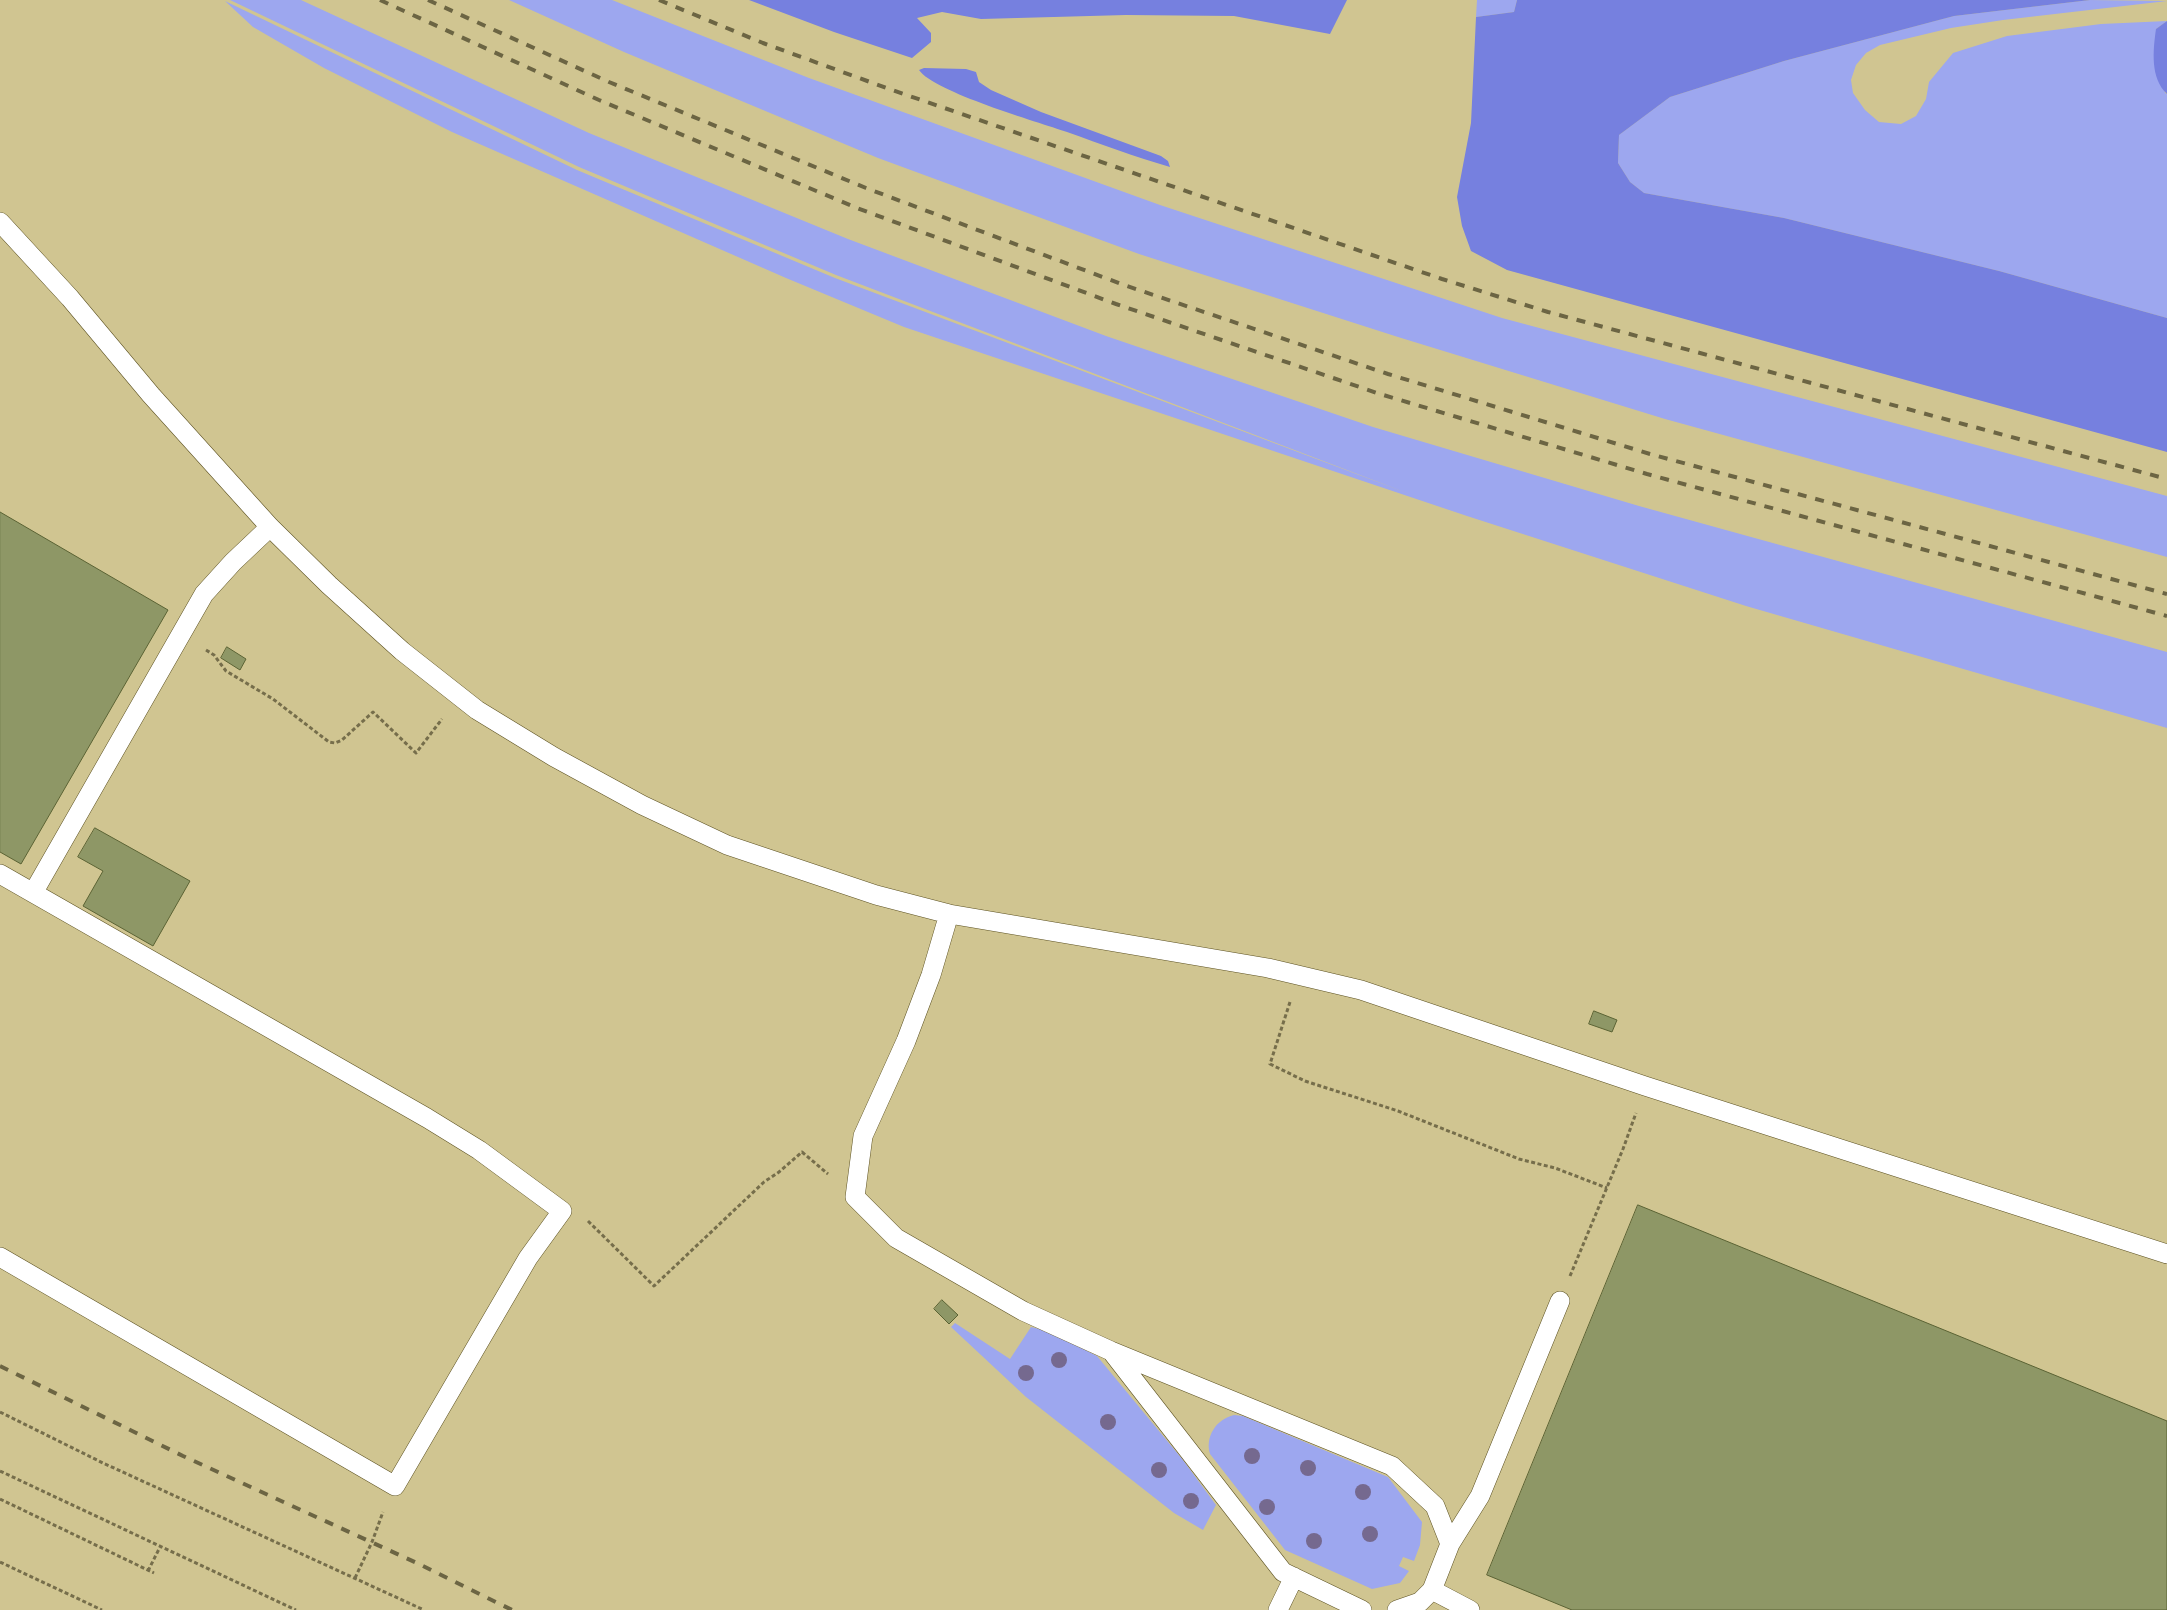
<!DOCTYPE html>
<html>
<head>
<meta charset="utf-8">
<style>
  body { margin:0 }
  canvas { display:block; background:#d0c591 }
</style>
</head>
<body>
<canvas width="2167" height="1610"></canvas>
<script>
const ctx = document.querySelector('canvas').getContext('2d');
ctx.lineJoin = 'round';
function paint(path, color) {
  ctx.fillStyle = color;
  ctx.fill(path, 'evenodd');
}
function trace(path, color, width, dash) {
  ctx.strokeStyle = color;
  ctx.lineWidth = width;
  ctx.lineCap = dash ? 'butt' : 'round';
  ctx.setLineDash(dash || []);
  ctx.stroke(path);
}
paint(new Path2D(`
  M230,0H301L589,133L848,239L1106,336L1373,427L1639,506L2167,652V728L1746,606L1467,516L904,327L786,278L452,132L324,68L253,27L225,1L577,170L835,278L1415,496L836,275L579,167Z
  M509,0H612L809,78L1160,205L1502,318L2167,496V557L1665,419L1398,337L1139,254L878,158L624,52Z
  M1477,0H1517L1514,12L1476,17Z
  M2090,0L2167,1L2003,20L1951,28L1880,45L1866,53L1856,65L1851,80L1853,93L1865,110L1879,122L1901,124L1916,116L1926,99L1929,82L1953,53L2007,36L2101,24L2167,21L2156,29L2165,93L2167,94V318L1999,271L1784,218L1644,193L1630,182L1618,163L1619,135L1670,97L1784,61L1954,16Z
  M955,1323L1010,1359L1031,1327L1048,1331L1097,1356L1183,1460L1216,1505L1203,1530L1174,1513L1026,1397L951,1327Z
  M1234,1415L1243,1416L1388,1477L1422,1522L1420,1545L1414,1561L1403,1557L1399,1566L1409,1571L1400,1583L1372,1589L1285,1550L1210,1454C1205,1437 1216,1419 1234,1415Z`), '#9da7ef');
paint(new Path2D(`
  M749,0H1347L1330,34L1234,16L1126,15L981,19L942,12L917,18L931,33V42L912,58L834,32Z
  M1517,0H2090L1954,16L1784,61L1670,97L1619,135L1618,163L1630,182L1644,193L1784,218L1999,271L2167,318V452L1507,270L1471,251L1462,226L1457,197L1471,123L1476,17L1514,12Z
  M2167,21V94C2150,78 2153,50 2156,29Z
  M924,68L966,69L976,72L979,82L991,90L1041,112L1161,156L1168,161L1170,167C1135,157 1101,144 1067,132C1038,122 934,92 919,70Z`), '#7680df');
const building = new Path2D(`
  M0,512L168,610L21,864L0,852Z
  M227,647L246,659L240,670L221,658Z
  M95,828L190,881L153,946L83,906L103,871L78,857Z
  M1594,1011L1617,1020L1612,1032L1589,1024Z
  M1638,1205L2167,1421V1610H1572L1487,1575Z
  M942,1300L958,1315L949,1324L934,1309Z`);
paint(building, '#8e9766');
trace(building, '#5b6334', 1);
const service = new Path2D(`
  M0,222L70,298L151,395L270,527L329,585L402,651L477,710L554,757L642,805L727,845L876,895L949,914L1268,968L1361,990L1645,1086L2167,1254
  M0,874L427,1118L479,1150L562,1211L528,1258L395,1486L0,1257
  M33,893L204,594L233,562L270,527
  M949,914L931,975L906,1041L863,1136L855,1197L896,1238L1023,1311L1111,1351L1392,1466L1435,1506L1450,1544L1432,1590L1420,1602L1397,1610
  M1112,1352L1283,1572L1362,1610
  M1450,1544L1480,1496L1560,1301
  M1432,1590L1470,1610
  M1278,1610L1294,1577`);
trace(service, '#5d5222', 20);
trace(new Path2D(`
  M206,650L214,655L226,671L273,699L329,742L335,743L342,740L373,712L416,753L442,719
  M1290,1002L1270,1064L1305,1081L1398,1111L1519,1159L1555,1168L1607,1188
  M588,1221L654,1286L764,1182L779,1172L802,1152L828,1174
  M1570,1276L1623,1149L1636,1113
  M0,1412L103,1463L424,1610
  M0,1471L296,1610
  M0,1499L154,1573
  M0,1562L102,1610
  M148,1571L160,1547
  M355,1578L372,1542L383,1512`), '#766e4b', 3, [4, 2.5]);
trace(service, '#fff', 19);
trace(new Path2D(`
  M380,0L599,100L857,208L1116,304L1380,394L1647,474L2167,616
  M428,0L609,82L866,188L1124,285L1388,374L1650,454L2167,594
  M659,0L763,43L892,90L1442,279L1548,312L2167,479
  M0,1366L183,1456L419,1564L512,1610`), '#6c6543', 4, [9, 9]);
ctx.fillStyle = '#75698f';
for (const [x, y] of [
  [1059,1360],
  [1026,1373],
  [1108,1422],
  [1252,1456],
  [1308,1468],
  [1159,1470],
  [1363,1492],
  [1191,1501],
  [1267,1507],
  [1370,1534],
  [1314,1541]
]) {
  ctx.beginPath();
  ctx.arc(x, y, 8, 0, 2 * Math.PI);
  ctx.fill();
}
</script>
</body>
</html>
